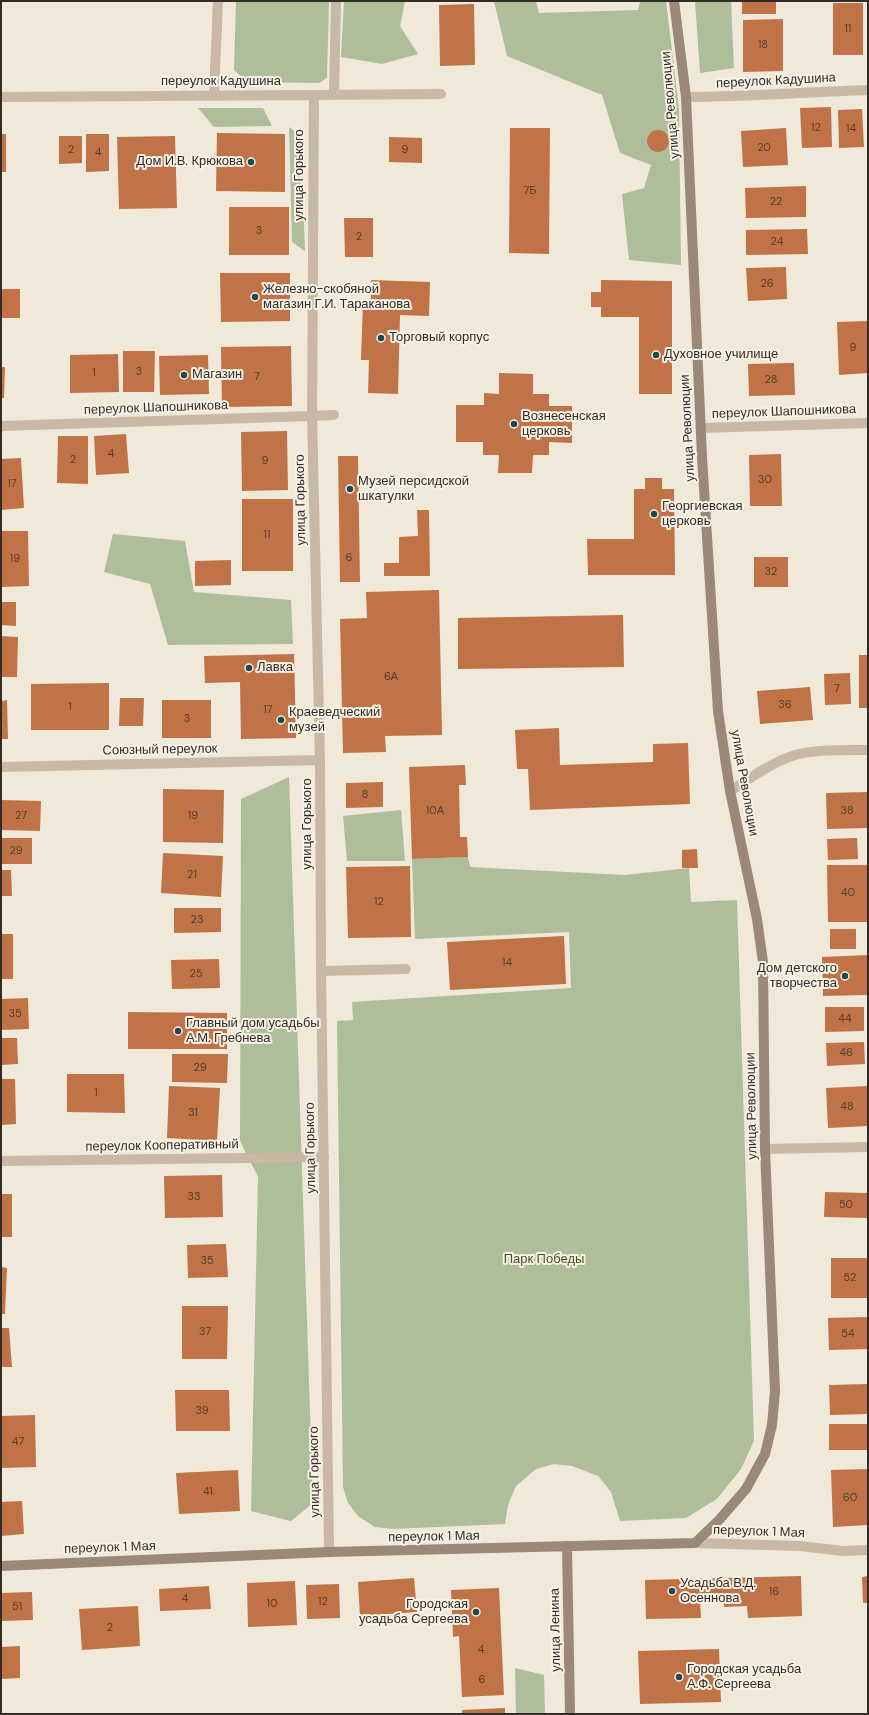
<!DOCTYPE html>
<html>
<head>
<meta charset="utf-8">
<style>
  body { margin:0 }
  #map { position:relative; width:869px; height:1715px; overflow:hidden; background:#f0e8d9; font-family:"DM Sans",sans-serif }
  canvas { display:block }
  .frame { position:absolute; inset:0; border:2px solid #332c26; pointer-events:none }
</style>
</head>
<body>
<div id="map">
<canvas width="869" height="1715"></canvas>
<div class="frame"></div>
</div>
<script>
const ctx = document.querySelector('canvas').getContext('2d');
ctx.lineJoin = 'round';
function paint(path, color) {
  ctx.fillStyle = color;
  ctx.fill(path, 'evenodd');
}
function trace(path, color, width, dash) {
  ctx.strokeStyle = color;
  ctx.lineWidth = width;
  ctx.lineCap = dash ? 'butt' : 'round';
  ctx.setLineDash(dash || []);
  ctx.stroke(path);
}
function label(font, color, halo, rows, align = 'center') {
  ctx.font = font + ' "DM Sans",sans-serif';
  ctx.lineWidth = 4;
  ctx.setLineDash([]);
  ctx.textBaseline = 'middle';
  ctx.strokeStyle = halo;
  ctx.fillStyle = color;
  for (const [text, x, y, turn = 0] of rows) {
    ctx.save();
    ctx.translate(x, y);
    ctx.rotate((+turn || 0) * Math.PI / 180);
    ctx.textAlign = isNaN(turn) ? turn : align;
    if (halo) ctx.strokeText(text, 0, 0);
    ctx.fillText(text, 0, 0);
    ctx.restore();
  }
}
paint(new Path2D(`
  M236,1H329L327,78L319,83L247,82L234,70Z
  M344,1H405L400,26L418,54L382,64L341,57Z
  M494,1H536L539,13L638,10L640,1H666L679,109L681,265L629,260L622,194L644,188L651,165L620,153L602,95L507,56Z
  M695,1H731L734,68L700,73Z
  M198,108H263L272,126L214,127Z
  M289,127L301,136L305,251L292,242Z
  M113,534L185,541L194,592L291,600L293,644L168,645L150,584L104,572Z
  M289,777L313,1503L291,1521L251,1511L258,1177L240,1141L241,799Z
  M401,810L405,861H347L343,816Z
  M468,857L470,867L625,875L689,868L691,902L737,900L754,1441L741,1469L717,1499L686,1518L620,1521L611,1492L598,1476L572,1466L554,1464L536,1469L516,1486L508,1505L505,1524L392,1529L375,1527L358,1516L348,1503L343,1487L337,1021L353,1020L352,1002L571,988L569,932L415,939L412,859Z
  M515,1668L544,1675L545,1714H516Z`), '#aebe9a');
paint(new Path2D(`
  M742,1H776V14H742Z
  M833,3H863V55H833Z
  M474,4L475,65L440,66L439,5Z
  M783,19V71L743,72V20Z
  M831,107L832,147L802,148L800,108Z
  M862,109L864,147L839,148L838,110Z
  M510,128H550L549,254L509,253Z
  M786,128L788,165L743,167L741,131Z
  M647 141a11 11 0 1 1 22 0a11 11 0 1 1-22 0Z
  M217,133L285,134V192L216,191Z
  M1,134H6V172H1Z
  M86,134H109V171L86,172Z
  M59,136H82V163L59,164Z
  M175,136L177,208L119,209L117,137Z
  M389,137L422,138V163L389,162Z
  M806,186V217L746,218L745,188Z
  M229,207H289V255H229Z
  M344,218H373V257H345Z
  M807,229L808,254L746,255V230Z
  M786,267L787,299L748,301L746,268Z
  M220,273H290V321L221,322Z
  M371,280L430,282L429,316L400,315L398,394L368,393L369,360H361L363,301H371Z
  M601,280L672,281V394H639V317H601V307H591V292H601Z
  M1,289H20V318H1Z
  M868,321V373L839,375L837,322Z
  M291,346L292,406L222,407L221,347Z
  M123,351H155L154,392H123Z
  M118,354L119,392L70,393V355Z
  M208,355L209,394L160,395L159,356Z
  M794,363L795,395L749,396L748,364Z
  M1,367H5L4,398H1Z
  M499,373L533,374V394H549V406H572V443L549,442V455H533L532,473H498L499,455H483V442H456V405H484V393L499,394Z
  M287,431L288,490L242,491L241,432Z
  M126,434L129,473L96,475L94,436Z
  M58,436H88V484L57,483Z
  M781,454L782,506H750L749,455Z
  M338,456H358L360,582H340Z
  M21,458L24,508L1,510V459Z
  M645,478H662V489H674L675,575H588L587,539H634V489H645Z
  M242,499H293V571H242Z
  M417,510H429L430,576H384V563H399V537L418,536Z
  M1,531H28L29,586L1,587Z
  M754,557H788V587H754Z
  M231,560V585L195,586V561Z
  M439,590L442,735L385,736L386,752L343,753L340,619L367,618L366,592Z
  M1,602H16V626L1,625Z
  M623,615L624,667L458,669V618Z
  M1,636L18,637L17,677H1Z
  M294,654L296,738L241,739L240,682L205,683L204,656Z
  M859,655H868V708H859Z
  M850,673L851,704L825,705L824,674Z
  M109,683V730H31V684Z
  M810,687L813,720L760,724L757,691Z
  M120,698H144L143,726H119Z
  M7,700L8,739H1V701Z
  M162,700H211V738H162Z
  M559,728L560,765L653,762V744L688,743L690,804L530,810L528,769H517L515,730Z
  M465,765L466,785H459L460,837H467L468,857L412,859L409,767Z
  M383,782V807L346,808V783Z
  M163,789L224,790L223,843L163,842Z
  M868,792V828L827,829L826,793Z
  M1,800L41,801L40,831L1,830Z
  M1,838H32V864H1Z
  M857,838L858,859L828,860L827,839Z
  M697,849L698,868H682V850Z
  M163,853L223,856L221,897L161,893Z
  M827,865H868V922H828Z
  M410,866L411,937L348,938L346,867Z
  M1,870H11L12,896H1Z
  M174,908H221V932L174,933Z
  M830,929H856V949H830Z
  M1,934H13V979H1Z
  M564,936L566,984L450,990L447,942Z
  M868,955V995L823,996L822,957Z
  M219,959L220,988L172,989L171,960Z
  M28,998L29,1029L1,1030V999Z
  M825,1007H864V1031L825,1032Z
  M128,1012L227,1013V1049H128Z
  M1,1038H17L18,1064L1,1065Z
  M864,1042L865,1064L827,1066L826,1043Z
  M172,1054H228L227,1083L172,1082Z
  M67,1074H124L125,1113L67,1112Z
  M1,1079H15L16,1124L1,1125Z
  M169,1086L220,1088L217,1141L167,1138Z
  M868,1086V1126L828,1128L826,1088Z
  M222,1175L223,1217L165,1218L164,1176Z
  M825,1192L868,1193V1218L824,1217Z
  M1,1194H12V1237H1Z
  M226,1244L228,1277L188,1278L187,1245Z
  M831,1258H868V1298H831Z
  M1,1267L7,1268L5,1314H1Z
  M182,1306H228L227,1359H182Z
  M868,1317V1349L829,1350L828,1318Z
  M1,1328H9L12,1367H1Z
  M868,1384V1414L830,1415L829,1385Z
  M175,1390H229L230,1431H176Z
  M35,1415L36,1467L1,1468V1416Z
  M829,1424H868V1450H829Z
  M868,1469V1525L833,1527L831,1470Z
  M238,1470L240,1511L179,1514L176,1473Z
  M22,1501L24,1534L1,1536V1502Z
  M801,1576L802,1616L748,1618L747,1606L724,1607V1601H700L701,1618L646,1619L645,1580Z
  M868,1576V1603H863L862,1577Z
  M414,1578L417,1612L360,1616L358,1582Z
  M295,1581L297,1625L248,1627L247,1583Z
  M339,1584L340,1618L307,1619L306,1585Z
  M209,1586L211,1609L160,1611L159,1589Z
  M499,1588L504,1695L462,1697L459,1636L453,1637L451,1590Z
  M32,1592L33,1620L1,1621V1593Z
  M138,1606L140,1646L82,1650L79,1609Z
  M20,1646V1678L1,1679V1647Z
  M719,1649L721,1702L640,1704L638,1651Z
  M505,1708V1714H462V1710Z`), '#c07347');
trace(new Path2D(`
  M334,94L336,1
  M214,95L218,1
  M314,95L441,94
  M312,416L334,415
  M321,971L406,969
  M1,1161L324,1157`), '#c7b9a6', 10);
trace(new Path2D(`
  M1,97L314,95L312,416L320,760L321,971L329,1552
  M686,97C747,97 807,92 868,90
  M1,426L312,416
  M701,428L868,423
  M1,767L320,760
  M730,791C749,779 774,761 795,755C818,749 844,750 868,750
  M765,1149L868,1147
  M695,1543L800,1546L843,1551L868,1550`), '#c7b9a6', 10);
trace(new Path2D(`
  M567,1546L570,1714
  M1,1566L329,1552L695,1543L719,1520L746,1489L765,1454L772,1425L775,1391L765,1149L763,962L757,919L730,791L718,711L702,457L686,97L674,1`), '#9a8878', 10);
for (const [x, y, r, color] of [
  [251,162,4,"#1e4953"],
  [255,297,4,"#1e4953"],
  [381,338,4,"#1e4953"],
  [656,355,4,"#1e4953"],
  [184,375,4,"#1e4953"],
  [514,424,4,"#1e4953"],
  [350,489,4,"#1e4953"],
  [654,514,4,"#1e4953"],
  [249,668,4,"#1e4953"],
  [281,720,4,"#1e4953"],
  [845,976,4,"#1e4953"],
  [178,1031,4,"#1e4953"],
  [672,1591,4,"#1e4953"],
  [476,1612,4,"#1e4953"],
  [679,1677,4,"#1e4953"]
]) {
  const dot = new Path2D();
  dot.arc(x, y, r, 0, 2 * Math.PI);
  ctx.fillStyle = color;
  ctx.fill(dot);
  trace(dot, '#f8f1e5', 1.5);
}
label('11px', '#563e2e', null, [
  ["11",848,29],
  ["18",763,45],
  ["12",816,128],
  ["14",851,129],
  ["20",764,148],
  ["2",71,150],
  ["9",405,150],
  ["4",98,153],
  ["7Б",530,191],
  ["22",776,202],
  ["3",259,231],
  ["2",359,237],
  ["24",777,242],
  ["26",767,284],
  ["9",853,348],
  ["3",139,372],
  ["1",94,373],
  ["7",257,377],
  ["28",771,380],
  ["4",111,454],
  ["2",73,460],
  ["9",265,461],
  ["30",765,480],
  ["17",12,484],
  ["11",267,535],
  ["6",349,558],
  ["19",15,559],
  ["32",771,572],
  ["6А",391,677],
  ["7",837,689],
  ["36",785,705],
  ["1",70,707],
  ["17",268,710],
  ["3",187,719],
  ["8",365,795],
  ["10А",435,811],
  ["38",847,811],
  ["27",21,816],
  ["19",193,816],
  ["29",16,851],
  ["21",192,875],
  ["40",848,893],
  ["12",379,902],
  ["23",197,920],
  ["14",507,963],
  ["25",196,974],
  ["35",15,1014],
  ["44",845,1019],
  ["46",846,1053],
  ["29",200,1068],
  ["1",96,1093],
  ["48",847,1107],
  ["31",193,1113],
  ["33",194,1197],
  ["50",846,1205],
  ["35",207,1261],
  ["52",850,1278],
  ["37",205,1332],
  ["54",848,1334],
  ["39",202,1411],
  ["47",18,1442],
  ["41",208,1492],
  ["60",850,1498],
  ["16",774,1592],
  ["4",185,1599],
  ["12",323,1602],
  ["10",272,1604],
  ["51",17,1607],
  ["2",110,1628],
  ["4",481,1650],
  ["6",482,1680]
]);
label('13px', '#332c26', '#f8f1e5', [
  ["переулок Кадушина",776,81,-3],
  ["переулок Кадушина",221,82],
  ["улица Революции",671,105,-95],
  ["улица Горького",300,175,-90],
  ["переулок Шапошникова",156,408,-2],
  ["переулок Шапошникова",784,412,-2],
  ["улица Революции",688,428,-93],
  ["улица Горького",301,500,-91],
  ["Союзный переулок",160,750,-1],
  ["улица Революции",744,783,80],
  ["улица Горького",308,824,-90],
  ["улица Революции",752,1106,-91],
  ["переулок Кооперативный",162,1146,-1],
  ["улица Горького",311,1148,-91],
  ["улица Горького",315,1472,-91],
  ["переулок 1 Мая",759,1532,2],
  ["переулок 1 Мая",434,1537,-1],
  ["переулок 1 Мая",110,1548,-2],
  ["улица Ленина",556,1630,-91]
]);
label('13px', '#332c26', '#f8f1e5', [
  ["Дом И.В. Крюкова",243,162,"right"],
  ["Железно-скобяной",263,290],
  ["магазин Г.И. Тараканова",263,305],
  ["Торговый корпус",389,338],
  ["Духовное училище",664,355],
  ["Магазин",192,375],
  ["Вознесенская",522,417],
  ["церковь",522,432],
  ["Музей персидской",358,482],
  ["шкатулки",358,497],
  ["Георгиевская",662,507],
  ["церковь",662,522],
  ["Лавка",257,668],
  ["Краеведческий",289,713],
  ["музей",289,728],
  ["Дом детского",837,969,"right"],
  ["творчества",837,984,"right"],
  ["Главный дом усадьбы",186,1024],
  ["А.М. Гребнева",186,1039],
  ["Усадьба В.Д.",680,1584],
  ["Осеннова",680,1599],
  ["Городская",468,1605,"right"],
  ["усадьба Сергеева",468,1620,"right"],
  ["Городская усадьба",687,1670],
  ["А.Ф. Сергеева",687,1685]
], 'left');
label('13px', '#3f502c', '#f8f1e5', [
  ["Парк Победы",544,1260]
]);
</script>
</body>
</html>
